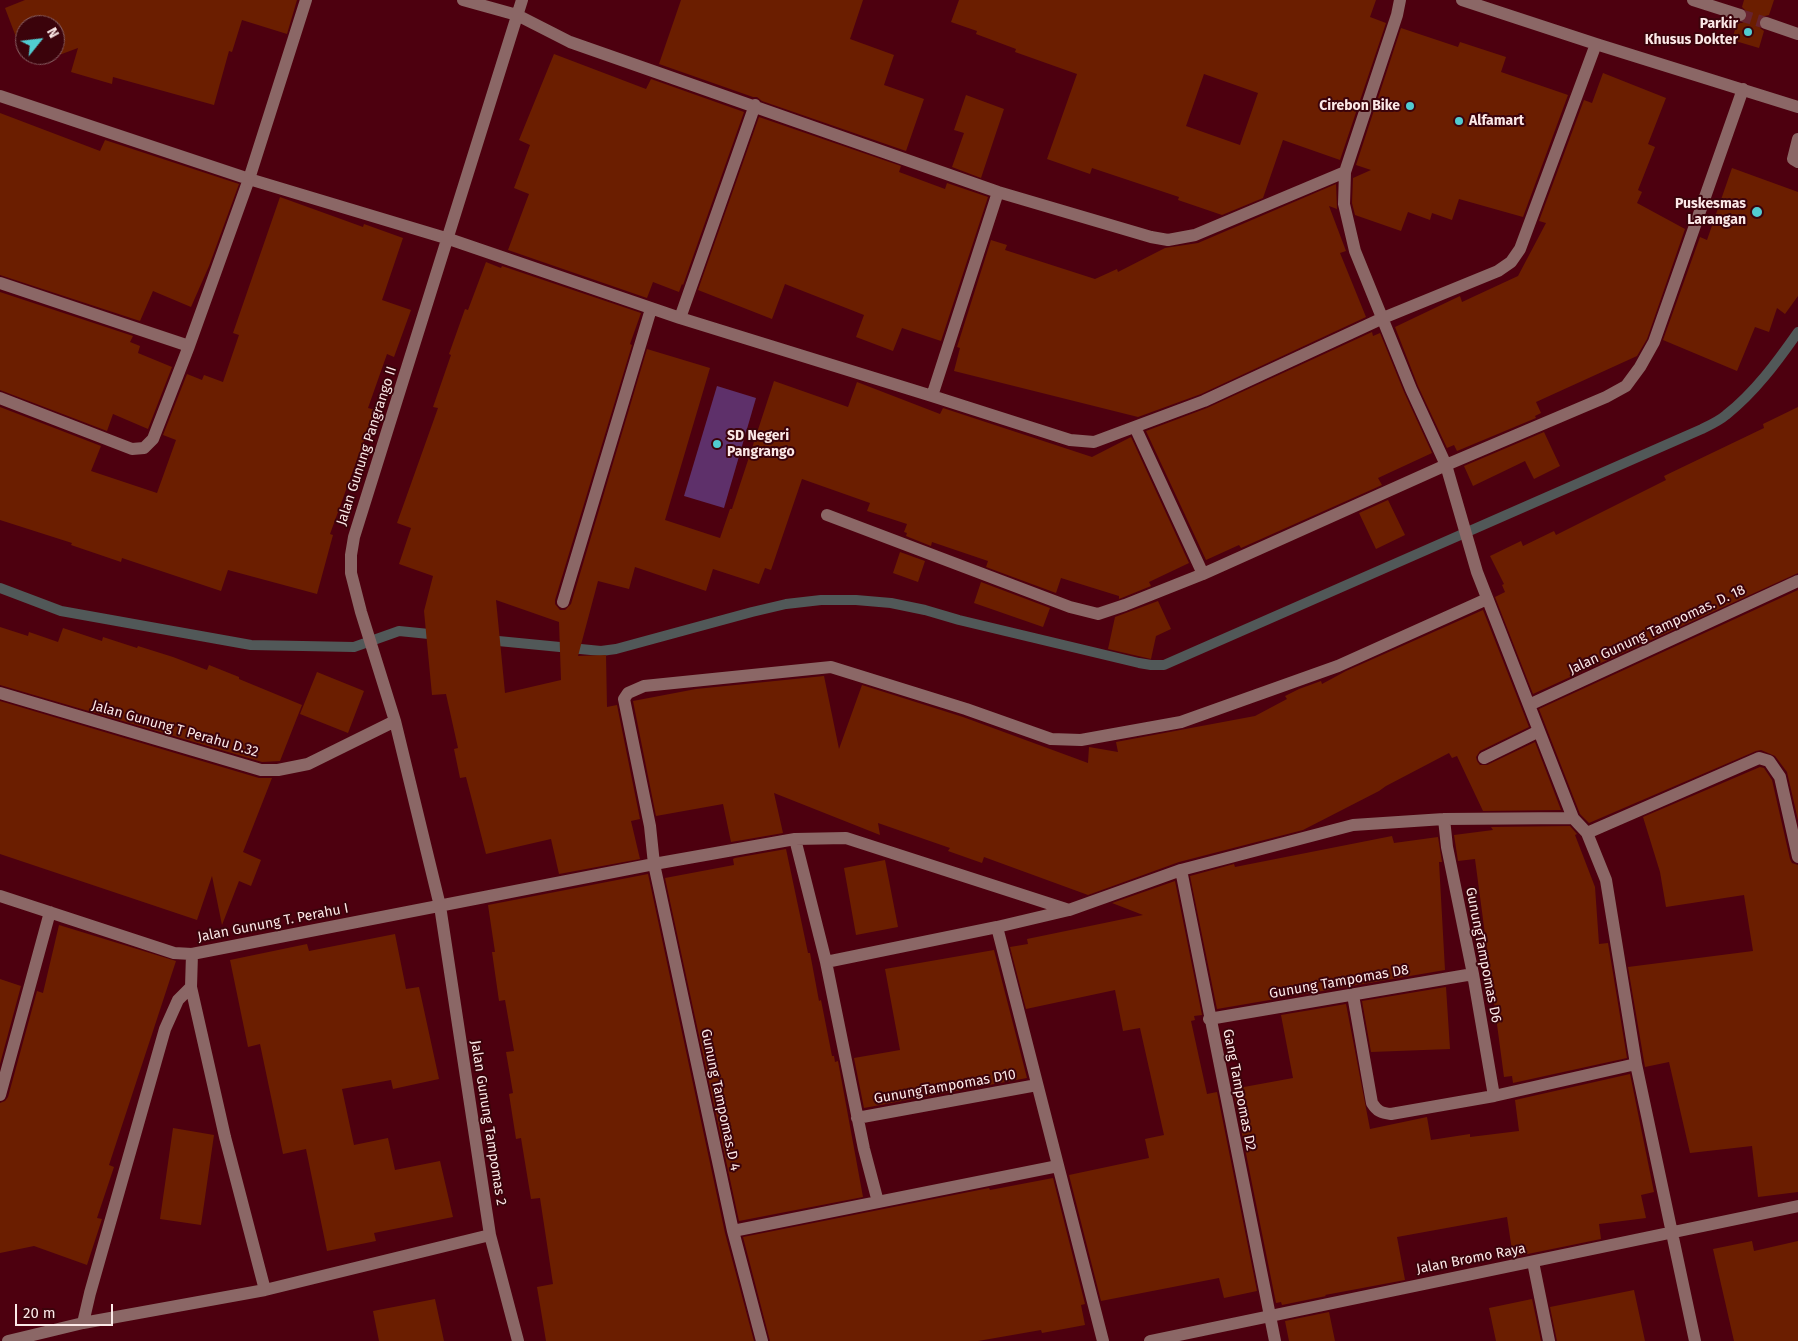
<!DOCTYPE html>
<html>
<head>
<meta charset="utf-8">
<style>
  body { margin:0 }
  #map { position:relative; width:1798px; height:1341px; overflow:hidden; background:#4d000f; font-family:"Fira Sans",sans-serif }
  canvas { display:block }
  .north { position:absolute; left:15px; top:15px; width:50px; height:50px; box-sizing:border-box; background:#3b030b; border:1px solid #885f63; border-radius:50%; rotate:61deg; font-size:14px; font-weight:700; line-height:20px; text-align:center; color:#fbe8e7 }
  .north::after { content:''; display:block; margin:auto; width:18px; height:22px; background:#51ccd1; clip-path:polygon(50% 0,100% 100%,50% 72%,0 100%) }
  .scale { position:absolute; left:15px; top:1304px; width:98px; height:22px; box-sizing:border-box; border:2px solid #fbe8e7; border-top:0; padding-left:6px; font-size:15px; line-height:18px; white-space:nowrap; color:#fbe8e7; -webkit-text-stroke:4px #3b030b; paint-order:stroke }
</style>
</head>
<body>
<div id="map">
<canvas width="1798" height="1341"></canvas>
<div class="north">N</div>
<div class="scale">20 m</div>
</div>
<script>
const ctx = document.querySelector('canvas').getContext('2d');
ctx.lineJoin = 'round';
function paint(path, color) {
  ctx.fillStyle = color;
  ctx.fill(path, 'evenodd');
}
function trace(path, color, width, dash) {
  ctx.strokeStyle = color;
  ctx.lineWidth = width;
  ctx.lineCap = dash ? 'butt' : 'round';
  ctx.setLineDash(dash || []);
  ctx.stroke(path);
}
function label(font, color, halo, rows, align = 'center') {
  ctx.font = font + ' "Fira Sans",sans-serif';
  ctx.lineWidth = 4;
  ctx.setLineDash([]);
  ctx.textBaseline = 'middle';
  ctx.strokeStyle = halo;
  ctx.fillStyle = color;
  for (const [text, x, y, turn = 0] of rows) {
    ctx.save();
    ctx.translate(x, y);
    ctx.rotate((+turn || 0) * Math.PI / 180);
    ctx.textAlign = isNaN(turn) ? turn : align;
    if (halo) ctx.strokeText(text, 0, 0);
    ctx.fillText(text, 0, 0);
    ctx.restore();
  }
}
paint(new Path2D(`
  M717,386L756,398L724,508L684,496Z`), '#5e306a');
trace(new Path2D(`
  M0,588L61,611L251,645L354,647L399,631L439,635
  M488,640L601,651L616,649L752,612L786,604L821,600H856L891,603L925,610L959,620L1139,663L1151,665H1164L1702,429C1710,425 1719,421 1726,415C1755,392 1777,362 1798,332`), '#515858', 10);
paint(new Path2D(`
  M25,0H297L287,34L242,20L232,52L229,51L214,105L113,77L112,84L71,72L78,48L40,62L24,58L5,8ZM25,25H55V55H25Z
  M681,0H863L850,39L894,55L884,85L924,99L906,151L762,101L757,97H753L659,64Z
  M959,0H1376L1370,17L1386,23L1340,160L1283,140L1263,198L1222,215L1178,200L1179,197L1092,168L1090,174L1047,159L1077,74L1015,52L1016,49L976,34L977,31L951,22ZM1204,74L1258,93L1240,145L1186,126Z
  M1744,0H1774L1769,15L1761,17L1758,21L1760,28L1764,31L1759,48L1732,40L1737,23H1742L1748,18V13L1742,7Z
  M1401,28L1458,47L1460,42L1506,57L1501,72L1568,95L1523,217L1459,199L1452,220L1432,213L1430,220L1408,212L1401,231L1355,215L1352,203L1353,178L1371,170L1356,165Z
  M554,54L646,89L651,79L744,112L683,285L682,284L679,292L653,282L647,298L508,250L529,194L514,188L530,145L519,140Z
  M1603,73L1666,98L1648,144L1655,147L1638,190L1642,192L1637,203L1685,229L1647,339L1637,356L1536,402L1541,413L1535,416L1536,418L1457,451L1454,445L1447,448L1418,386L1395,327L1460,296L1462,302L1518,276L1546,223L1539,221L1584,100L1592,103Z
  M966,95L1004,109L981,178L952,167L964,133L954,130Z
  M0,113L100,151L105,140L239,184L209,266L191,307L153,291L140,321L0,275Z
  M759,117L901,166L899,172L945,189L947,183L988,197L941,341L902,328L893,351L856,337L864,315L785,284L772,319L698,290Z
  M1732,168L1798,192V296L1785,314L1777,308L1769,332L1755,327L1737,371L1663,340L1700,237L1707,240Z
  M1336,184L1337,209L1329,206L1346,251L1340,253L1366,317L1201,394L1138,417L954,371L960,348L957,347L991,240L1007,245L1005,250L1095,279L1117,269L1118,272L1165,248L1198,243Z
  M280,197L363,227L364,224L403,238L382,300L411,310L394,357L387,354L368,408L375,410L330,534L333,535L317,594L228,570L221,591L122,558L121,562L71,545L72,543L0,520V407L101,446L91,471L157,493L176,440L163,435L187,374L202,380L204,375L223,382L239,335L233,333Z
  M486,262L501,268L502,266L641,313L630,344L632,345L555,600V604L560,610H565L571,604L647,349L710,368L665,520L720,538L730,509H732L774,381L848,407L857,382L940,414L943,408L1092,457L1131,437L1189,563L1149,582L1151,586L1119,599V596L1061,578L1056,593L986,567L988,561L932,542L931,546L906,536L907,533L904,532L907,524L867,511L870,503L802,479L771,570L765,568L759,584L713,569L706,591L635,567L629,589L598,581L578,656L606,655L607,707L617,705L640,819L631,821L640,859L559,874L551,839L486,854L466,777L460,778L454,749L458,748L446,694L432,695L424,611L433,576L399,564L411,528L397,523L438,408L433,407L451,355L449,354L465,309L468,310ZM496,600L559,622L561,680L505,693Z
  M0,292L133,336L130,342L140,346L138,353L172,367L148,429L113,414L107,431L0,390Z
  M1372,332L1373,336L1380,333L1404,392L1432,453L1378,478L1382,485L1241,548L1239,545L1206,560L1146,431L1207,408Z
  M1798,407V573L1533,694L1495,597L1505,592L1502,585L1504,584L1490,556L1521,541L1523,546L1554,531L1556,535L1666,480L1664,476L1764,428L1763,424Z
  M1544,432L1560,466L1534,479L1525,461L1473,486L1464,466Z
  M1388,500L1405,535L1376,549L1359,513Z
  M900,552L925,561L918,582L893,573Z
  M981,582L1050,608L1043,627L974,603Z
  M1798,590V820L1787,772L1775,756L1761,750L1756,751L1589,823L1580,814L1539,709Z
  M1158,601L1171,629L1156,636L1151,659L1108,649L1115,617Z
  M1483,610L1529,727L1480,751L1476,757L1477,761L1480,765H1487L1535,742L1561,810L1483,811L1457,756L1452,758L1449,753L1386,786L1379,791L1303,830L1179,862L1088,895L984,857L982,863L948,851L950,848L878,823L880,835L774,793L783,833L731,842L723,804L656,816L633,701L696,689L824,676L839,749L862,685L963,717L1088,763L1089,747L1118,752L1116,742L1255,716L1287,699L1285,696L1299,689L1321,681L1322,684L1346,671Z
  M0,627L28,636L29,632L58,642L63,628L102,641L103,637L137,648L138,646L173,657L207,670L209,665L239,677V679L302,705L280,761L262,762L0,685Z
  M317,672L364,691L348,733L300,714Z
  M0,701L259,778H272L243,852L261,860L251,886L239,881L222,925L212,876L197,920L0,854Z
  M1760,767L1764,768L1772,780L1790,859L1792,863L1798,865V1192L1758,1197L1752,1146L1690,1153L1669,1062L1645,1067L1628,967L1753,951L1744,895L1666,907L1660,872L1643,817Z
  M1570,826L1577,834L1575,835L1595,887L1599,944L1608,943L1627,1058L1513,1083L1512,1076L1504,1077L1475,859L1458,861L1454,835L1493,830L1491,827Z
  M1392,836L1394,843L1438,837L1442,862H1439L1445,970L1217,1009L1190,876L1234,864L1235,867Z
  M786,849L808,953H810L819,1001L821,1000L832,1056H834L835,1062L838,1061L863,1197L739,1221L665,878L734,865L733,859L735,858Z
  M885,860L898,927L856,935L844,868Z
  M648,874L725,1233L754,1341H546L537,1287L553,1284L540,1198L531,1199L521,1138L516,1139L509,1094L513,1093L506,1052L514,1051L505,1000L499,1001L492,952H495L488,905Z
  M1175,881L1202,1015L1194,1016L1195,1020L1191,1021L1207,1094L1217,1092L1257,1291L1224,1298L1219,1278L1101,1301L1069,1175L1149,1158L1145,1139L1164,1135L1140,1028L1123,1031L1115,990L1026,1009L1010,947L1028,944L1027,939L1143,915L1112,903Z
  M59,925L176,961L109,1165L114,1167L97,1218L102,1219L87,1265L34,1246L0,1253V1103L5,1101L8,1097L37,991L43,993Z
  M395,934L406,989L419,987L439,1079L393,1089L391,1080L342,1089L354,1145L388,1138L395,1170L440,1161L453,1217L374,1233L376,1241L327,1251L306,1149L283,1154L260,1044L248,1047L230,960L307,944L309,951Z
  M994,950L1027,1078L864,1108L854,1058L900,1050L885,969Z
  M0,979L21,986L0,1064Z
  M1446,987L1450,1049L1371,1052L1362,1001Z
  M1346,1004L1370,1129L1427,1117L1431,1140L1470,1134V1137L1519,1131L1515,1100L1630,1074L1654,1192L1641,1195L1646,1218L1599,1224L1601,1239L1513,1257L1507,1217L1397,1237L1405,1280L1325,1295L1326,1296L1282,1305L1281,1302L1276,1303L1233,1089L1293,1078L1281,1015Z
  M173,1128L214,1135L201,1225L160,1219Z
  M1053,1178L1085,1304L1081,1305L1085,1325L1042,1333L1041,1330L978,1341H770L743,1237L989,1188L990,1190Z
  M1752,1241L1754,1251L1798,1241V1341H1734L1713,1249Z
  M1634,1290L1645,1341H1557L1550,1307Z
  M435,1299L444,1341H379L373,1311Z
  M1532,1299L1541,1341H1496L1489,1308Z
  M1329,1312L1335,1341H1289L1285,1321Z`), '#6b1e00');
trace(new Path2D(`
  M1740,15L1766,23`), '#67232f', 12, [12, 6]);
trace(new Path2D(`
  M463,0L517,15L570,42L998,192L1151,237L1168,240L1195,235L1345,172L1344,204L1355,251L1411,389L1446,465L1477,572L1573,818
  M1462,0L1596,44L1798,107
  M1693,0L1740,15
  M1766,23L1798,34
  M0,96L249,179L449,239L680,318L932,396L1070,440L1094,442L1204,401L1383,318L1498,271L1511,262L1520,249L1596,44
  M1798,139L1793,159L1798,162
  M1345,172L1397,15L1400,0
  M0,283L189,346
  M680,318L755,105
  M932,396L998,192
  M0,398L132,449L144,448L153,439L189,346L249,179L306,0
  M1135,427L1203,574
  M827,515L1070,607L1098,614L1125,605L1203,574L1446,465L1606,397L1626,386L1640,367L1654,342L1743,89
  M563,602L651,309
  M0,693L261,770H278L308,764L395,721
  M1529,705L1798,581
  M1484,758L1539,731
  M1444,819L1447,847L1473,974L1494,1096
  M1587,833L1759,758L1769,761L1780,777L1798,857
  M795,839L826,962L997,927L1069,910
  M1181,870L1275,1341
  M0,896L174,953L192,954L654,864L795,839L846,838L1069,910L1181,870L1353,825L1444,819L1573,818L1587,833L1606,880L1636,1064L1695,1341
  M997,927L1103,1341
  M192,954L191,987L225,1137L265,1290
  M826,962L864,1149L878,1202
  M1353,995L1372,1103C1377,1111 1381,1113 1391,1114L1494,1096L1636,1064
  M1209,1019L1473,974
  M0,1095L50,912
  M857,1118L1037,1085
  M733,1231L1058,1166
  M1533,1262L1549,1341
  M83,1323L90,1293L165,1029L178,1000L191,987
  M8,1341L83,1323L265,1290L490,1235
  M518,1341L490,1235L440,906L395,721L361,612L351,573V555L354,537L522,0
  M762,1341L733,1231L654,864L650,826L624,699L628,693L644,686L831,667L966,709L1051,739L1081,740L1181,722L1338,666L1487,599
  M1150,1341L1798,1206`), '#8b6766', 12);
for (const [x, y, r, color] of [
  [1748,32,5,"#51ccd1"],
  [1410,106,5,"#51ccd1"],
  [1459,121,5,"#51ccd1"],
  [1757,212,6,"#51ccd1"],
  [717,444,5,"#51ccd1"]
]) {
  const dot = new Path2D();
  dot.arc(x, y, r, 0, 2 * Math.PI);
  ctx.fillStyle = color;
  ctx.fill(dot);
  trace(dot, '#3b030b', 2);
}
label('bold 14px', '#fbe8e7', '#3b030b', [
  ["Parkir",1738,24],
  ["Khusus Dokter",1738,40],
  ["Cirebon Bike",1400,106],
  ["Alfamart",1469,121,"left"],
  ["Puskesmas",1746,204],
  ["Larangan",1746,220],
  ["SD Negeri",727,436,"left"],
  ["Pangrango",727,452,"left"]
], 'right');
label('14px', '#fbe8e7', '#3b030b', [
  ["Jalan Gunung Pangrango II",367,446,-72],
  ["Jalan Gunung Tampomas. D. 18",1657,630,-25],
  ["Jalan Gunung T Perahu D.32",175,729,16],
  ["Jalan Gunung T. Perahu I",273,923,-11],
  ["GunungTampomas D6",1483,955,79],
  ["Gunung Tampomas D8",1339,982,-10],
  ["GunungTampomas D10",945,1087,-10],
  ["Gang Tampomas D2",1239,1090,79],
  ["Gunung Tampomas.D 4",720,1100,78],
  ["Jalan Gunung Tampomas 2",488,1123,81],
  ["Jalan Bromo Raya",1471,1259,-11]
]);
</script>
</body>
</html>
